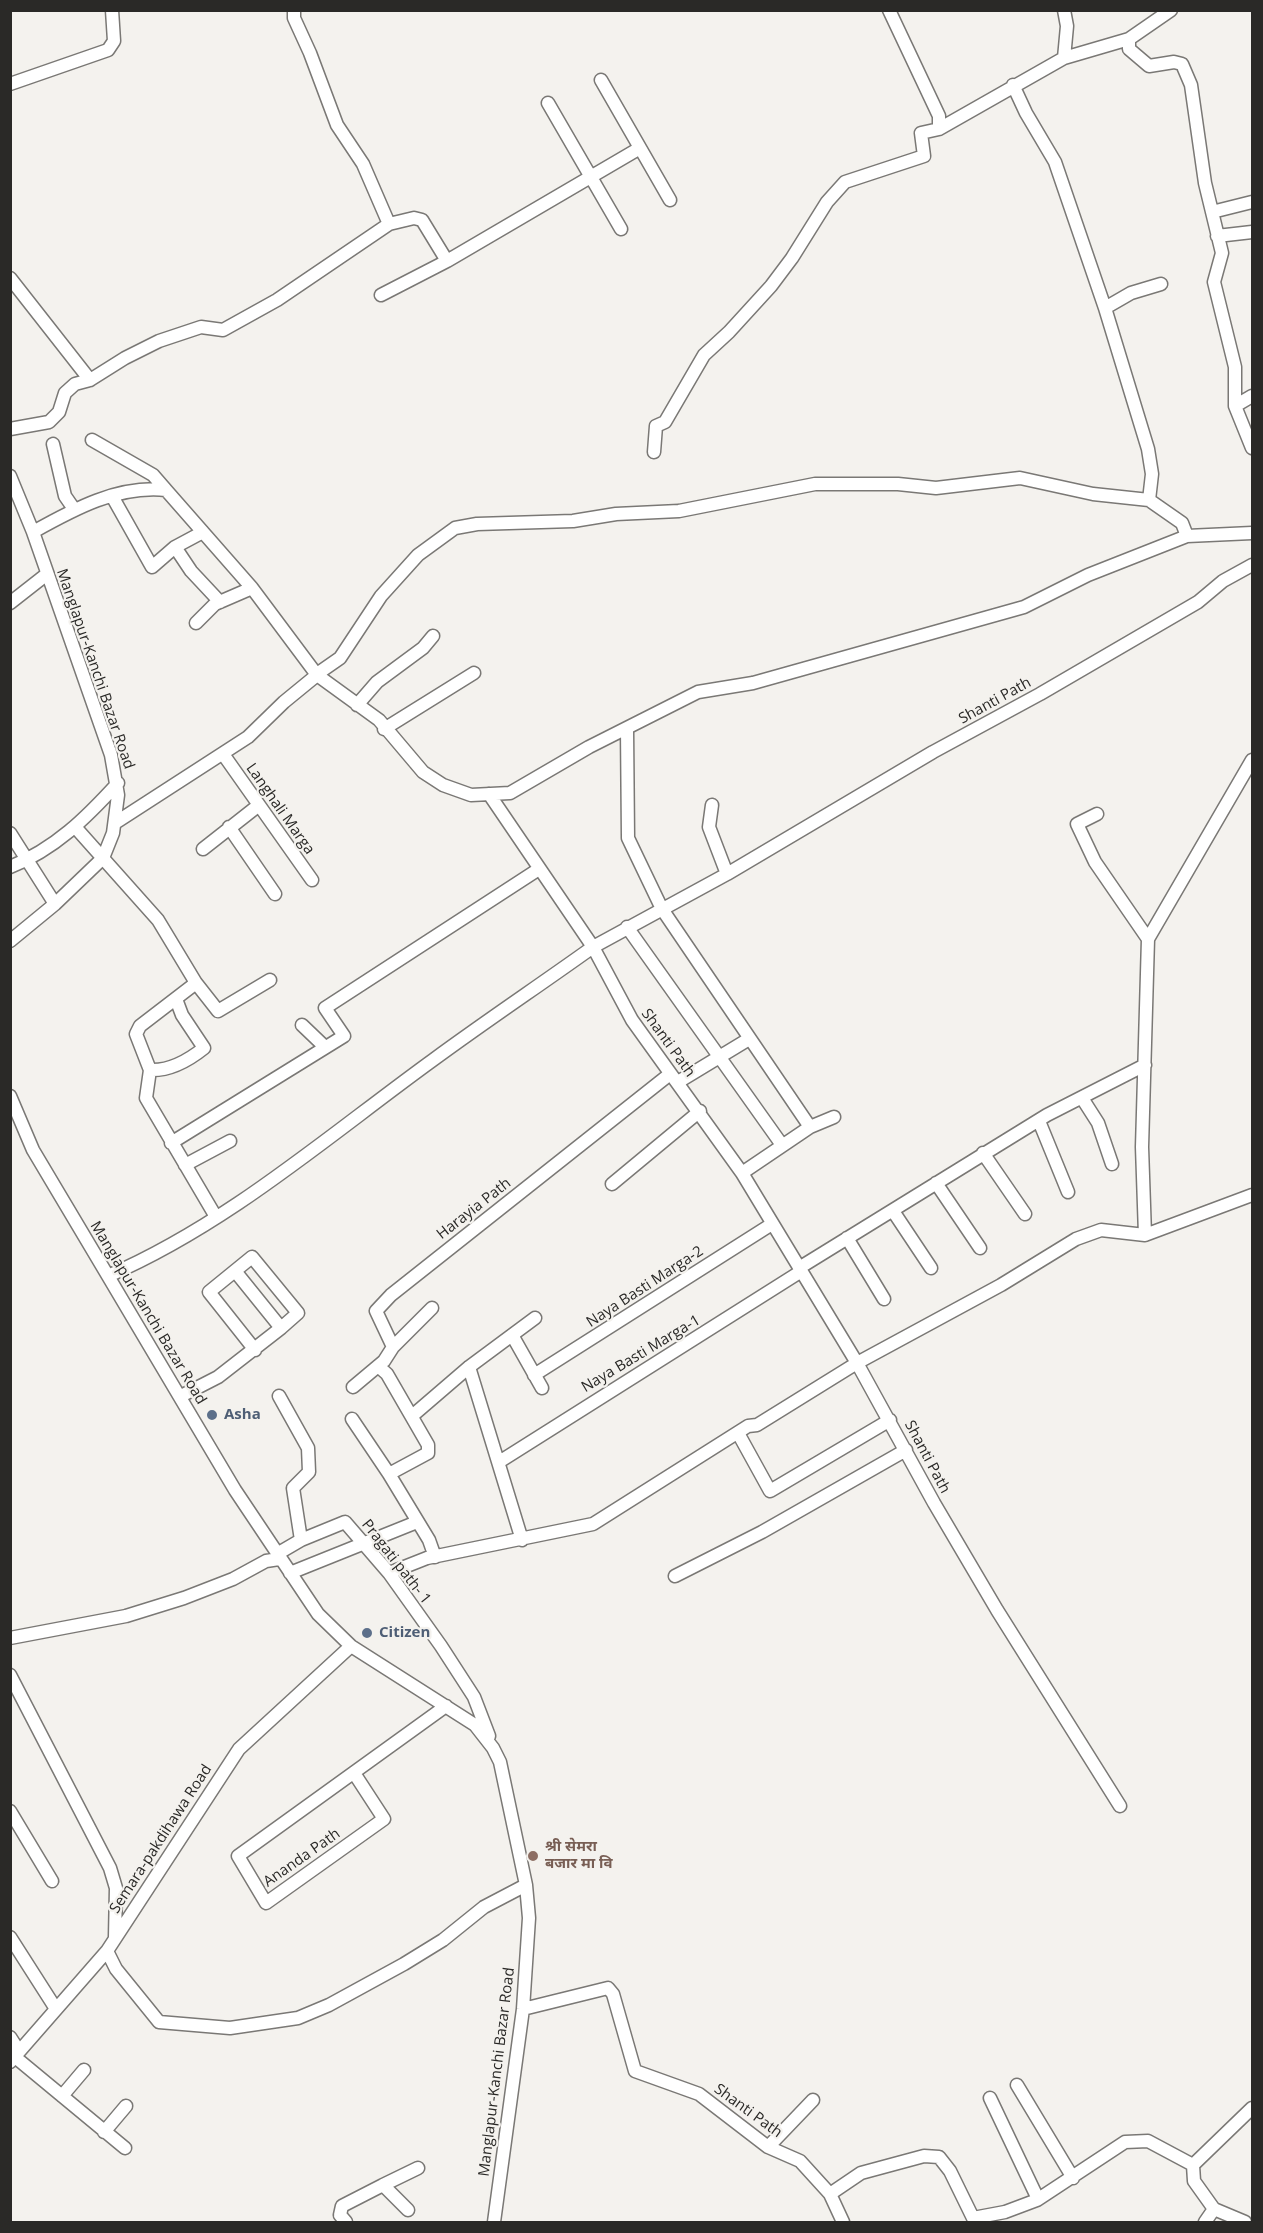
<!DOCTYPE html>
<html>
<head>
<meta charset="utf-8">
<style>
  body { margin:0 }
  #map { position:relative; width:1263px; height:2233px; overflow:hidden; background:#f4f2ee; font-family:"Open Sans",sans-serif }
  canvas { display:block }
  .frame { position:absolute; inset:0; border:12px solid #2a2927; pointer-events:none }
</style>
</head>
<body>
<div id="map">
<canvas width="1263" height="2233"></canvas>
<div class="frame"></div>
</div>
<script>
const ctx = document.querySelector('canvas').getContext('2d');
ctx.lineJoin = 'round';
function trace(path, color, width, dash) {
  ctx.strokeStyle = color;
  ctx.lineWidth = width;
  ctx.lineCap = dash ? 'butt' : 'round';
  ctx.setLineDash(dash || []);
  ctx.stroke(path);
}
function label(font, color, halo, rows, align = 'center') {
  ctx.font = font + ' "Open Sans","Noto Sans Devanagari",sans-serif';
  ctx.lineWidth = 4.5;
  ctx.setLineDash([]);
  ctx.textBaseline = 'middle';
  ctx.strokeStyle = halo;
  ctx.fillStyle = color;
  for (const [text, x, y, turn = 0] of rows) {
    ctx.save();
    ctx.translate(x, y);
    ctx.rotate((+turn || 0) * Math.PI / 180);
    ctx.textAlign = isNaN(turn) ? turn : align;
    if (halo) ctx.strokeText(text, 0, 0);
    ctx.fillText(text, 0, 0);
    ctx.restore();
  }
}
const minor = new Path2D(`
  M294,10V18L310,53L337,125L363,164L389,224L414,218L422,220L447,261
  M889,10L939,116V129
  M1064,10L1067,26L1064,58
  M1129,39V49L1149,66L1174,62L1182,64L1191,85L1205,183L1222,253L1214,282L1235,367V406L1252,448
  M601,80L670,200
  M10,84L108,50L114,41L112,10
  M1013,85L1026,113L1055,162L1105,308L1148,449L1152,474L1149,500
  M548,103L621,229
  M1212,212L1252,202
  M1217,236L1252,232
  M10,278L90,380
  M381,295L447,261L640,148
  M1105,308L1131,293L1161,284
  M1235,406L1252,396
  M10,429L49,422L59,412L65,393L75,384L90,380L125,358L159,341L201,327L223,330L277,300L389,224
  M92,440L153,475L166,490
  M53,444L65,496L74,509
  M654,452L656,426L665,422L704,355L729,332L771,286L792,258L827,202L845,182L924,156L921,133L939,129L1064,58L1129,39L1171,10
  M10,476L33,532L111,755L118,795L113,833L103,858L55,904L10,941
  M112,496L152,567L175,547L203,532
  M33,532C74,509 118,485 166,490L252,588L317,675L379,720L423,772L443,785L471,795L510,793L589,747L698,692L753,683L1024,607L1088,575L1187,536L1252,533
  M175,547L191,571L220,602
  M10,603L47,574
  M196,623L215,604L252,588
  M317,674L340,658L381,596L418,555L455,528L477,524L573,521L616,514L679,511L815,484H898L936,488L1020,478L1093,494L1149,500L1182,523L1187,536
  M357,705L377,682L423,648L433,636
  M384,729L474,673
  M627,729L628,838L662,909L810,1127
  M223,754L312,880
  M712,805L709,827L727,874
  M1097,814L1077,824L1095,862L1148,939
  M115,823L248,737L284,702L317,675
  M229,827L275,894
  M76,828L158,920L196,983L218,1011L270,980
  M10,833L55,904
  M203,849L259,805
  M10,867C55,849 86,818 118,783
  M627,927L782,1145
  M176,999L182,1015L204,1048C189,1060 170,1071 150,1070L136,1034L140,1026L196,983
  M302,1025L325,1047
  M150,1070L146,1098L216,1217
  M678,1082L749,1039
  M10,1096L33,1150L108,1276L235,1490L318,1614L351,1646L475,1725L493,1748L500,1762L526,1885L529,1918L523,2009L494,2222
  M1082,1098L1098,1123L1112,1164
  M1039,1121L1068,1192
  M171,1143L344,1036L325,1008L539,869
  M983,1153L1025,1214
  M185,1165L230,1141
  M742,1173L810,1127L834,1117
  M936,1183L980,1248
  M612,1184L700,1111
  M893,1211L931,1268
  M1145,1235L1142,1147L1148,939L1252,760
  M847,1238L884,1299
  M799,1268L1047,1115L1145,1065
  M235,1271L281,1328L298,1313L252,1257L209,1292L255,1350
  M108,1276C228,1224 328,1136 433,1060C486,1021 540,985 593,947L489,794
  M512,1335L542,1388
  M393,1347L432,1308
  M378,1366L387,1374L428,1445V1453L389,1474L429,1540L435,1557
  M469,1367L522,1540
  M534,1375L772,1224
  M353,1387L384,1361L393,1347L376,1311L391,1295L670,1074
  M181,1396L218,1377L281,1328
  M279,1396L308,1448L309,1472L293,1488L301,1540
  M412,1416L469,1367L535,1318
  M352,1419L389,1474
  M738,1433L770,1491L890,1420
  M499,1462L800,1272
  M277,1554L301,1540L345,1522L389,1573L441,1646L474,1697L489,1736
  M290,1573L417,1522
  M389,1573L427,1558L593,1524L748,1426L757,1425L857,1363L1001,1285L1076,1239L1101,1230L1145,1235L1252,1195
  M675,1576L762,1532L906,1450
  M10,1638L126,1616L184,1598L233,1579L266,1561L279,1559
  M10,1675L110,1868L116,1888L115,1937
  M354,1773L384,1819L266,1903L238,1856L446,1706
  M1120,1806L997,1610L934,1503L857,1363L742,1173L632,1020L593,947L727,874L933,752L1040,694L1198,602L1223,581L1252,565
  M10,1811L52,1881
  M10,1937L56,2009
  M107,1951L116,1969L159,2022L230,2028L298,2018L329,2005L404,1964L443,1940L484,1907L526,1885
  M523,2009L608,1988L613,1994L635,2071L699,2094L768,2147L800,2161L830,2194L843,2222
  M10,2037L19,2051
  M15,2057L125,2148
  M10,2062L107,1951L239,1749L351,1646
  M1017,2085L1073,2178
  M62,2096L84,2070
  M990,2098L1038,2199
  M104,2132L126,2106
  M768,2147L813,2100
  M830,2194L861,2173L924,2156L939,2157L950,2171L973,2218L1005,2212L1037,2200L1125,2142L1148,2141L1193,2165
  M1214,2209L1245,2222
  M408,2210L383,2185L418,2168
  M346,2222L340,2215L342,2206L383,2185
  M1205,2222L1214,2209L1194,2181L1193,2165L1252,2108`);
trace(minor, '#7a7875', 15);
trace(minor, '#fff', 12);
for (const [x, y, r, color] of [
  [212,1415,6,"#5c6f8a"],
  [367,1633,6,"#5c6f8a"],
  [533,1856,6,"#8d6e63"]
]) {
  const dot = new Path2D();
  dot.arc(x, y, r, 0, 2 * Math.PI);
  ctx.fillStyle = color;
  ctx.fill(dot);
  trace(dot, '#f4f2ee', 2);
}
label('15px', '#2a2927', '#f4f2ee', [
  ["Manglapur-Kanchi Bazar Road",95,669,71],
  ["Shanti Path",995,701,-29],
  ["Langhali Marga",280,809,55],
  ["Shanti Path",668,1043,54],
  ["Harayia Path",474,1209,-38],
  ["Naya Basti Marga-2",645,1287,-33],
  ["Manglapur-Kanchi Bazar Road",148,1313,59],
  ["Naya Basti Marga-1",641,1354,-31],
  ["Shanti Path",927,1457,62],
  ["Pragati path- 1",396,1562,52],
  ["Semara-pakdihawa Road",161,1839,-57],
  ["Ananda Path",302,1858,-35],
  ["Manglapur-Kanchi Bazar Road",497,2072,-83],
  ["Shanti Path",748,2111,36]
]);
label('bold 15px', '#4e5e75', '#f4f2ee', [
  ["Asha",224,1415],
  ["Citizen",379,1633]
], 'left');
label('bold 15px', '#785e54', '#f4f2ee', [
  ["श्री सेमरा",545,1847],
  ["बजार मा वि",545,1864]
], 'left');
</script>
</body>
</html>
